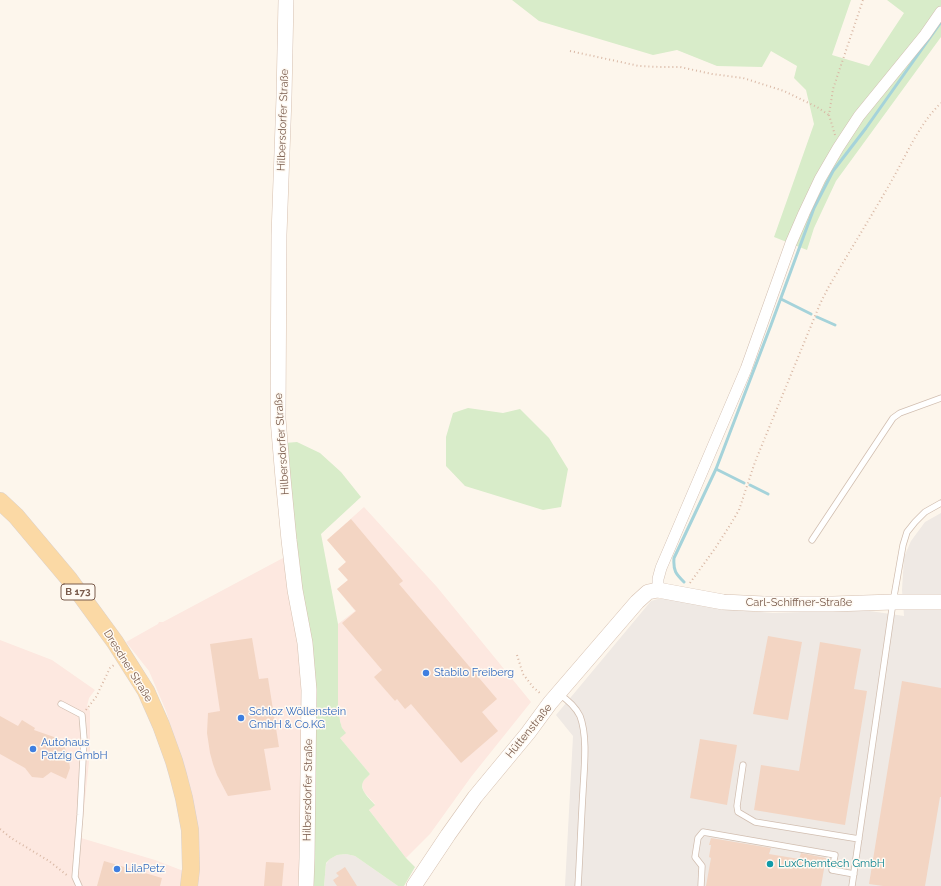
<!DOCTYPE html>
<html>
<head>
<meta charset="utf-8">
<style>
  body { margin:0 }
  canvas { display:block; background:#fdf6ec }
</style>
</head>
<body>
<canvas width="941" height="886"></canvas>
<script>
const ctx = document.querySelector('canvas').getContext('2d');
ctx.lineJoin = 'round';
function paint(path, color) {
  ctx.fillStyle = color;
  ctx.fill(path, 'evenodd');
}
function trace(path, color, width, dash) {
  ctx.strokeStyle = color;
  ctx.lineWidth = width;
  ctx.lineCap = dash ? 'butt' : 'round';
  ctx.setLineDash(dash || []);
  ctx.stroke(path);
}
function label(font, color, halo, rows, align = 'center') {
  ctx.font = font + ' Raleway,sans-serif';
  ctx.lineWidth = 3;
  ctx.setLineDash([]);
  ctx.textBaseline = 'middle';
  ctx.strokeStyle = halo;
  ctx.fillStyle = color;
  for (const [text, x, y, turn = 0] of rows) {
    ctx.save();
    ctx.translate(x, y);
    ctx.rotate((+turn || 0) * Math.PI / 180);
    ctx.textAlign = isNaN(turn) ? turn : align;
    if (halo) ctx.strokeText(text, 0, 0);
    ctx.fillText(text, 0, 0);
    ctx.restore();
  }
}
paint(new Path2D(`
  M364,507L437,587L531,702L471,777L430,834L406,858L369,810L375,804L364,792L363,789L362,784L363,781L370,774L340,738L342,728L340,721L338,704V624L355,611L337,589L348,580L338,569L346,562L327,540Z
  M283,558L297,630L303,681L301,886H0V640L52,660L95,690L89,698L87,706L90,711V752L81,838L155,860L199,877L198,830L189,783L166,711L149,671L126,642L158,624L159,622H163Z`), '#fde8e0');
paint(new Path2D(`
  M941,513V886H565L573,736L556,715L651,601L658,599H667L722,609L773,613L863,610L904,616L902,590L904,557L911,541L925,522Z
  M346,854L355,856L398,886H324L326,864L330,859L337,855Z`), '#efe9e4');
paint(new Path2D(`
  M512,0H851L832,55L869,66L904,13L887,0H941V37L836,181L814,228L807,250L774,237L814,124L806,90L794,78L797,66L771,51L762,67L717,66L677,50L653,55L539,21Z
  M468,408L503,413L520,409L549,438L568,469L561,507L543,510L465,486L446,466V437L453,413Z
  M297,442L320,453L341,472L361,497L321,534L338,624V704L340,721L342,728L346,733L340,738L370,774C368,777 364,779 363,782C359,790 370,799 375,805L369,810L406,858L415,867L404,886H398L355,856L346,854L337,855L330,859L326,863L324,886H313L295,548L285,443Z`), '#d8ecc9');
trace(new Path2D(`
  M781,299L811,314
  M817,317L835,325
  M716,469L744,483
  M750,485L768,494
  M684,582C676,574 673,571 674,558L716,469L771,325L814,208L833,171L866,128L941,22`), '#a5d3da', 3);
paint(new Path2D(`
  M351,519L403,581L399,584L497,699L482,712L498,731L461,763L411,704L405,709L397,699L395,701L374,677L382,670L342,623L356,611L337,589L348,580L338,569L346,562L327,540Z
  M768,636L802,642L788,720L753,714Z
  M252,638L259,679L268,678L279,747L264,749L271,790L228,796L217,775L213,764L210,753L207,733L208,713L220,711L210,644Z
  M820,642L861,649L854,689L867,691L845,825L754,810L761,765L799,771Z
  M902,681L941,688V797H940L925,886H883L869,884Z
  M0,716L18,726L22,720L35,728L34,730L54,737L63,744L68,755L70,768L66,779L51,772L43,778L32,777L25,768L0,754Z
  M700,739L737,745L727,805L690,798Z
  M711,838L771,848L769,854L799,859L801,853L826,858L821,886H706L711,858L709,857L711,845H709Z
  M104,861L162,878L160,886H97Z
  M266,862L284,863L282,886H264Z
  M345,867L357,886H337L333,880L339,876L336,873Z`), '#f3d5c3');
const service = new Path2D(`
  M812,540L893,418L900,413L941,398
  M559,694C568,700 575,706 580,716C588,737 584,769 583,791C581,823 580,854 578,886
  M61,704L82,715L84,739L80,815L75,877L79,886
  M743,765L737,806L738,812L755,822L859,839
  M701,886L702,866L695,857L698,838L703,832L835,855L832,870L854,874
  M852,886L893,602L903,545L907,532L915,522L925,512L941,503`);
const minor = new Path2D(`
  M658,590V579L661,568L746,369L791,243L804,213L820,179L838,148L859,116L925,35L941,12`);
const secondary = new Path2D(`
  M286,0L284,97L279,235L278,419L283,478L289,540L295,590L305,643L309,690L307,858L306,886
  M414,886L448,835L475,797L528,733L550,703L637,602L648,592L658,590L723,602L764,604H833L893,602H941`);
const primary = new Path2D(`
  M0,501L16,516L69,579L115,642L146,691L161,725L174,761L178,775L184,798L190,830L191,869L189,886`);
trace(service, '#d1beb0', 7);
trace(minor, '#d1beb0', 12);
trace(secondary, '#d6c0b0', 16);
trace(primary, '#dad1cd', 18);
trace(new Path2D(`
  M570,51L639,66L660,67H680L712,74L743,78L784,91L817,107L829,115
  M835,135L829,115L833,89L863,0
  M690,583L716,547L732,522L739,510L755,462L820,304L828,288C849,252 871,217 892,180C907,154 919,124 941,103
  M517,655L523,674L533,687L541,694
  M86,710L96,697L110,668L114,665
  M0,829L11,838L49,861L68,876`), '#d9b8a5', 2, [1, 3]);
trace(service, '#fff', 5.5);
trace(minor, '#fff', 11);
trace(secondary, '#fff', 15);
trace(primary, '#fbd9a5', 17);
for (const [x, y, r, color] of [
  [426,673,4,"#3f7fe0"],
  [241,718,4,"#3f7fe0"],
  [33,749,4,"#3f7fe0"],
  [770,864,4,"#0f9aa8"],
  [117,869,4,"#3f7fe0"]
]) {
  const dot = new Path2D();
  dot.arc(x, y, r, 0, 2 * Math.PI);
  ctx.fillStyle = color;
  ctx.fill(dot);
  trace(dot, '#fffaf3', 1.5);
}
for (const [x, y, w] of [
  [78,592,34]
]) {
  const box = new Path2D();
  box.roundRect(x - w / 2, y - 8, w, 16, 3);
  ctx.fillStyle = '#fffaf3';
  ctx.fill(box);
  trace(box, '#7a5c4d', 1);
}
label('bold 10px', '#7a5c4d', null, [
  ["B 173",78,592]
]);
label('11px', '#7a5c4d', '#fffaf3', [
  ["Hilbersdorfer Straße",283,120,-88],
  ["Hilbersdorfer Straße",282,444,-94],
  ["Carl-Schiffner-Straße",799,603],
  ["Dresdner Straße",128,666,58],
  ["Hüttenstraße",529,731,-51],
  ["Hilbersdorfer Straße",308,790,-89]
]);
label('11px', '#366cbe', '#fffaf3', [
  ["Stabilo Freiberg",434,673],
  ["Schloz Wöllenstein",249,712],
  ["GmbH & Co.KG",249,725],
  ["Autohaus",41,743],
  ["Patzig GmbH",41,756],
  ["LilaPetz",125,869]
], 'left');
label('11px', '#0d838f', '#fffaf3', [
  ["LuxChemtech GmbH",778,864]
], 'left');
</script>
</body>
</html>
